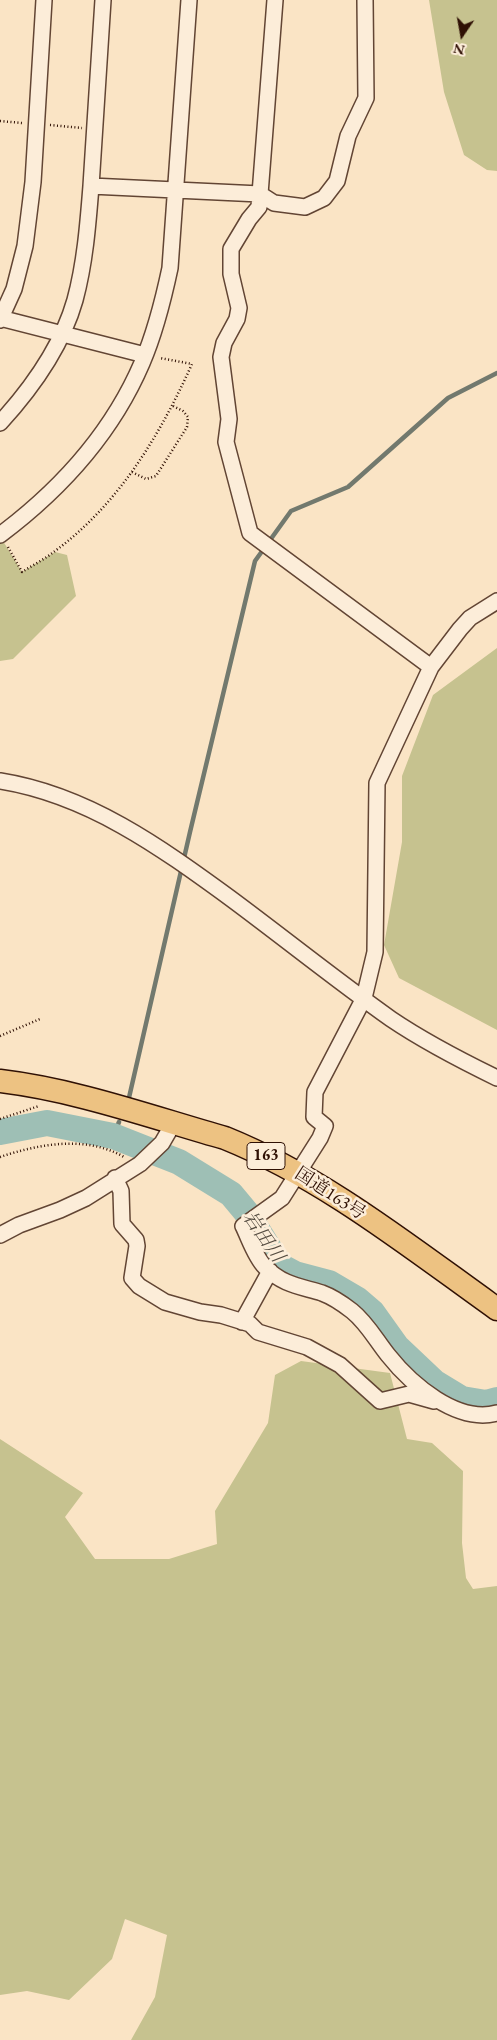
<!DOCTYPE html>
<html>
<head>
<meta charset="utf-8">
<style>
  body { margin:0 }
  #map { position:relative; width:497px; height:2040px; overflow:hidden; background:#fae4c5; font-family:"EB Garamond",serif }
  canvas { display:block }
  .north { position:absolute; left:437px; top:10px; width:50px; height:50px; -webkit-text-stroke:4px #fcedd9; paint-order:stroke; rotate:192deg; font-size:14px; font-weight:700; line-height:20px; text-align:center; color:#2f1004 }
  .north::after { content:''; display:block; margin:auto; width:18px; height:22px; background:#2f1004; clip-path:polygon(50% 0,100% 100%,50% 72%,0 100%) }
</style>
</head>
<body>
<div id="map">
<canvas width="497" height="2040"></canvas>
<div class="north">N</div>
</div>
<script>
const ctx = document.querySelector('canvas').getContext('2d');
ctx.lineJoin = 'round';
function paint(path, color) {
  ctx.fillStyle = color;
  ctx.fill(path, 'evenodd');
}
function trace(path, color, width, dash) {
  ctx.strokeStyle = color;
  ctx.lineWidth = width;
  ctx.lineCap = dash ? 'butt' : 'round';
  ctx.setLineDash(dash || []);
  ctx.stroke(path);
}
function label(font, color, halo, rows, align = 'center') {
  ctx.font = font + ' "EB Garamond","Noto Serif JP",serif';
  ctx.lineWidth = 5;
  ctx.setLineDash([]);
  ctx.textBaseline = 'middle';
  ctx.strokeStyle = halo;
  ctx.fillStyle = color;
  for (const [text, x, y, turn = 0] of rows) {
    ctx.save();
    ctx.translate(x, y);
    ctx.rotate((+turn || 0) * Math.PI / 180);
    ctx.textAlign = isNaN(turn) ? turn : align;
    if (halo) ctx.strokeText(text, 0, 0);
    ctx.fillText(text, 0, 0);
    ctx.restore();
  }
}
paint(new Path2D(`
  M429,0H497V171L487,170L464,155L444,92Z
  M3,541L22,572L55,552L67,555L76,596L13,659L0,661V542Z
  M497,648V1030L399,978L384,945L402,842V776L433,695Z
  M301,1361L390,1373L407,1439L432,1443L463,1471L462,1543L466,1578L473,1589L497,1586V2040H131L155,1997L167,1935L125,1919L112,1959L69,2000L27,1991L0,1995V1439L83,1493L65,1517L95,1559H169L217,1544L215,1511L268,1423L275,1375Z`), '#c6c28f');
trace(new Path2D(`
  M128,1102L190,832L255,561L291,511L348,487L448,398L497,373
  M113,1136L119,1122`), '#72796e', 4.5);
trace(new Path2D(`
  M0,1132L47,1123L113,1136L179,1162L231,1194L246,1212L280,1266L295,1274L329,1283L358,1300L372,1312L397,1347L434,1382L462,1399L486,1403L497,1400`), '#9ebfb5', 26);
const minor = new Path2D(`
  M103,0L91,186L260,194L274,203L305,207L324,198L337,181L348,136L366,98L365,0
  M275,0L259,207L249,219L231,249V274L239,308L237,319L224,343L221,357L229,419L226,442L250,533L431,667
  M0,318L145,355
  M0,320L14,289L25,246L33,182L44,0
  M0,423C32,388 62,346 75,300C85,263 88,224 91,186
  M0,535C60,490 112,433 142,363C155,333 163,301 170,268L189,0
  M497,601L470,618L460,629L431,667L377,783L375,952L364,998L315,1092L314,1117L325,1126L320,1138L282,1198L243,1226C249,1238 255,1257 265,1267C283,1285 299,1286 322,1293C333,1297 343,1304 352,1311C367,1323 376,1340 388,1355C411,1384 457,1424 497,1413
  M0,781C88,795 160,847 230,898C284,938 336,980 391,1019C425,1042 460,1060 497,1078
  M115,1178L121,1191L122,1224L136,1240L137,1246L132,1278L139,1286L165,1302L200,1312L221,1315L250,1324L258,1332L307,1347L340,1365L380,1401L409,1394L434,1401
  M0,1235L19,1225L60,1210L86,1198L140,1164L162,1143L173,1124
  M242,1322L270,1271`);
const highway = new Path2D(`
  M0,1081C76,1090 151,1117 225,1138C324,1178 410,1247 497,1309`);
trace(minor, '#624534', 18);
trace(highway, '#2f1004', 25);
trace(new Path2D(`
  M0,121L22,123
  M50,125L82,128
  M132,472L146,479L156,476L187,427L188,417L183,411L173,406
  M8,547L22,572C33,565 45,559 55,551C119,504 160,435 192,364L160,358
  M0,1036L40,1019
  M0,1119L39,1106
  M0,1157C39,1144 86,1135 124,1157`), '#2f1004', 2.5, [1, 2.5]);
trace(minor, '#fcedd9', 15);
trace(highway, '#edc282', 22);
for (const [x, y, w] of [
  [266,1156,38]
]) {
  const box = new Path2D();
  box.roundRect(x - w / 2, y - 13.5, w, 27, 4);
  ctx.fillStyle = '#fcedd9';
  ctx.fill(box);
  trace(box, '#2f1004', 1);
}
label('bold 16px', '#2f1004', null, [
  ["163",266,1156]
]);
label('18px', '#2f1004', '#fcedd9', [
  ["国道163号",330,1194,33]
]);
label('italic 19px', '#564d42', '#fcedd9', [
  ["岩田川",263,1237,55]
]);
</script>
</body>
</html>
